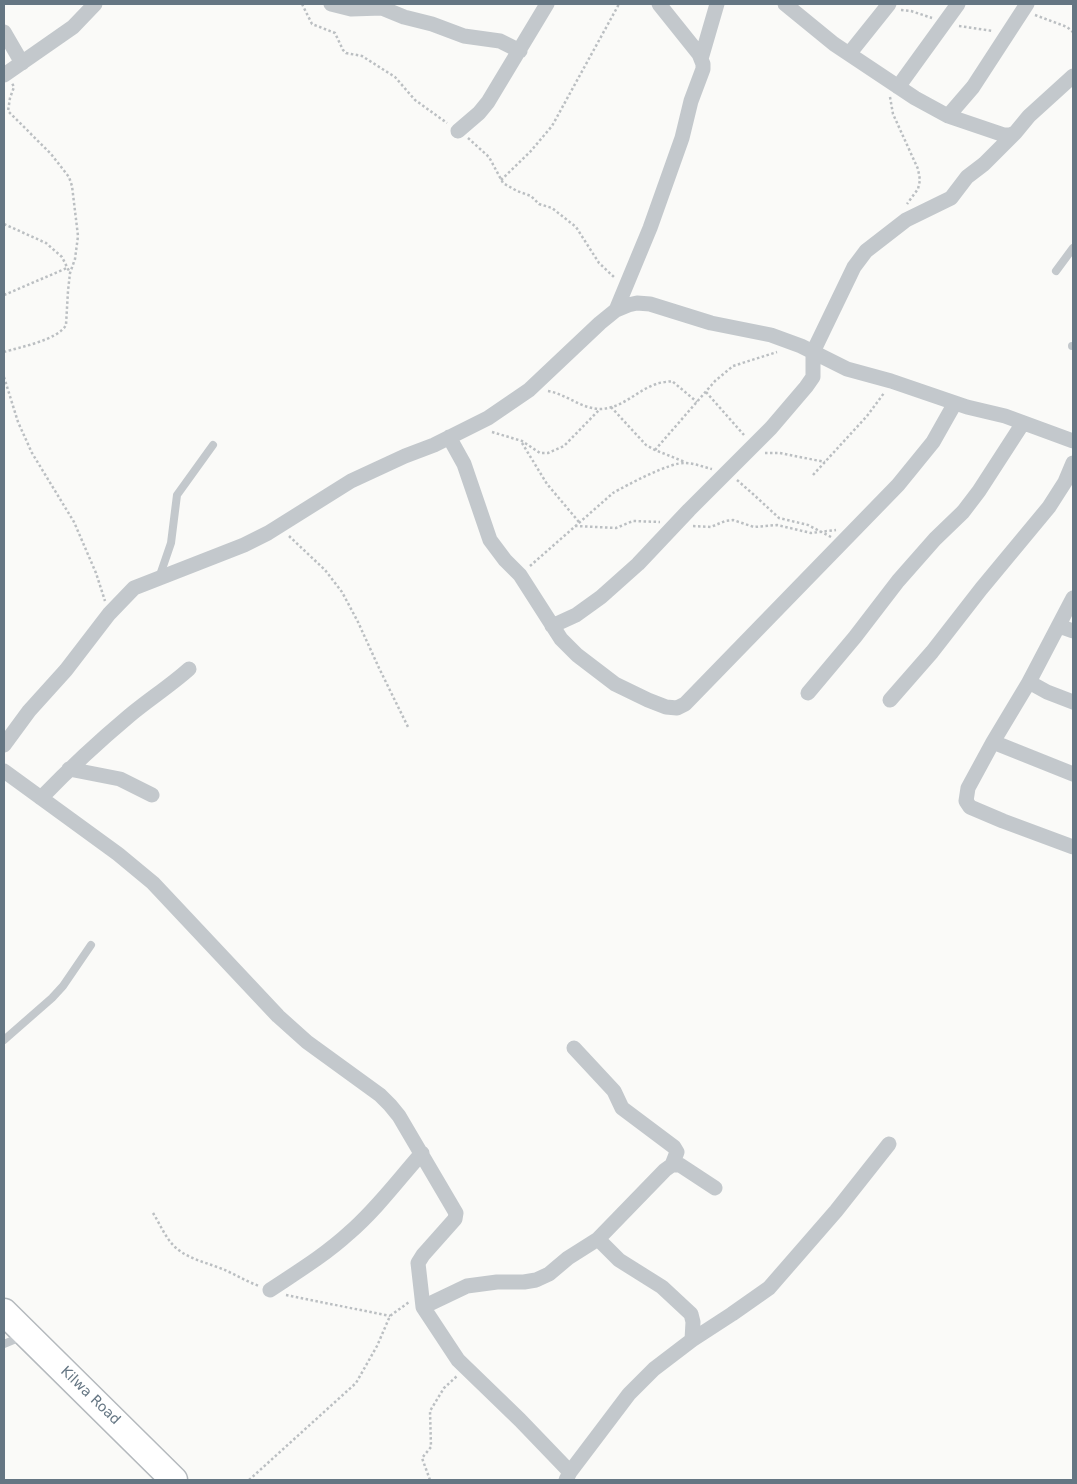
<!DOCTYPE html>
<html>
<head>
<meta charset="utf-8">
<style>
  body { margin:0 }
  #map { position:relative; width:1077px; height:1484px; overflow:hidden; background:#fafaf8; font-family:"DejaVu Sans",sans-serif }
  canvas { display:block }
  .frame { position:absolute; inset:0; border:5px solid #657683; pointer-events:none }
</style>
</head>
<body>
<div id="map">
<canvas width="1077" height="1484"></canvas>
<div class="frame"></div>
</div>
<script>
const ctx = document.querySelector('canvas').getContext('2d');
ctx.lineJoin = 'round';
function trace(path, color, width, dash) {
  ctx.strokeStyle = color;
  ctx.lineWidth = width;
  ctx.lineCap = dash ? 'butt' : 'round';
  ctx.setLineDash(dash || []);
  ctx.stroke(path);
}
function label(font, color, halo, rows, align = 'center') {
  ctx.font = font + ' "DejaVu Sans",sans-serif';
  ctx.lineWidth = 5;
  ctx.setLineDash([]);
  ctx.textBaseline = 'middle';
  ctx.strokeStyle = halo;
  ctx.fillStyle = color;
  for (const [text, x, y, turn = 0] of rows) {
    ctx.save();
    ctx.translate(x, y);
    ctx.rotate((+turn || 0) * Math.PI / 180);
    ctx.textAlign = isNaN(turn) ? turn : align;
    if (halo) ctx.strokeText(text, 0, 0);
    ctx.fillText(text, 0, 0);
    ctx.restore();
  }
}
const highway = new Path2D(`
  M4,1312L174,1480`);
trace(highway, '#b4b9bd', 29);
trace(new Path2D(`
  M302,4L312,24L335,33L343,50L346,53L362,56L395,77L415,100L447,123
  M901,10L911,11L932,18
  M1035,15L1067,27L1073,32
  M959,26L993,31
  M890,97L893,114L918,169L920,180L918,189L907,204
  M468,138L489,157L503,183L517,191L531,196L539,204L552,208L576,227L599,263L615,278
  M501,180L530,152L552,126L619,4
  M4,224L46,243L62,257L70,273
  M4,295L67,268
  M4,352C20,347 58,340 66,325L68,291L70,273L75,259L78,236L72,186L69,177L51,154L8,111L10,98L14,87L12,83
  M4,377L18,422L32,453L74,522L96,573L105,601
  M548,391C566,394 580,408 599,409C622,409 636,391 656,384C661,382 667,382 672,381L697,402
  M706,392L744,435
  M611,407L646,445L655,450L685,462
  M492,432L522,441L540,453H548L564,446L600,409
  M522,443L547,484L579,522
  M655,450L715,381L733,366L777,352
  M765,453H780L825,462
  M813,475L867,416L884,393
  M737,480L753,494L779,518L808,525L831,537
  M575,526L616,528L633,521L660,522
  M693,526L711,527L725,521L733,520L754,527L777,525L811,533L836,530
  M289,536L325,570L342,592L358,622L379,668L409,729
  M530,566L613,493C627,485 670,462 685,463C694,463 703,467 712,469
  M153,1213C160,1224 165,1237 174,1246C188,1260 210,1263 227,1271C238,1276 248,1282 259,1286
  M286,1295L390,1316
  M249,1480L356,1383L377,1346L390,1316L409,1302
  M430,1480L422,1458L431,1447L430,1411L444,1388L457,1376`), '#bbbfc2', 2.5, [2.5, 2.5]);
trace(new Path2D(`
  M1056,271L1073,248
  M1072,346H1073
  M159,578L171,543L177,495L213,445
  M4,1040L52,998L63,986L91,945
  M4,1344L23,1336`), '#c3c8cc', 8);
trace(new Path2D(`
  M331,4L351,9L382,8L404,17L432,24L464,36L500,41L520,51
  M785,4L834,44L915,98L948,116L1004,135H1010L1015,133L1029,116L1073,76
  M4,32L22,63
  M849,54L889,4
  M701,59L717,4
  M4,75L73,27L95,4
  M898,87L958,4
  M948,116L973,87L1027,4
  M458,131L479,113L488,102L547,4
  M616,310L650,228L682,138L691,101L703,69V64L699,54L659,4
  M449,437L464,464L490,540L505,560L520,575L561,639L577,655L615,684L648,700L666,707L677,708L685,704L898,485L933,442L955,403
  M1073,598L1029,682L993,742L968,788L966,801L970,807L1003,821L1073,847
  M552,626L576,615L601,597L638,564L689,510L771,428L806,387L813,377V352L854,267L866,251L906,220L951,198L967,177L984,164L1015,133
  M1059,626L1073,631
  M1029,682L1047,692L1073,702
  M808,693L855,637L898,581L935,539L963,512L979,491L1023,423
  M890,700L932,652L981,589L1049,507L1065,482L1073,463
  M993,742L1073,774
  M4,745L29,711L66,670L109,614L134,588L244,545L268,533L351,481L405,456L434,445L488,418L529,390L600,323L616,310L628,305L637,303L650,304L711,323L771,335L801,346L847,369L891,381L967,407L1005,416L1073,441
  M69,769L120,779L152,795
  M4,771L118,854L153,883L278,1016L307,1042L380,1095L390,1105L399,1116L456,1213L455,1219L423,1255L418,1263L423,1307L458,1360L520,1420L570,1472
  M41,798C69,769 98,742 129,716C148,700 170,686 189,669
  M574,1048L614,1091L622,1108L674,1147L677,1152L672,1165
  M598,1239L619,1260L662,1287L691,1314L693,1322L692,1340
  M270,1290C297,1272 325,1255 349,1233C376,1210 398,1180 422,1153
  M423,1307L467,1286L497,1282H524L536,1280L549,1274L568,1258L598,1239L665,1170L672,1165H680L715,1188
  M566,1480L570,1472L629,1394L654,1369L692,1340L732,1314L769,1288L836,1211L889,1144`), '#c3c8cc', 15);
trace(highway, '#fff', 26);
label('14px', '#657683', '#fff', [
  ["Kilwa Road",90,1396,44]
]);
</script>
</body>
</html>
